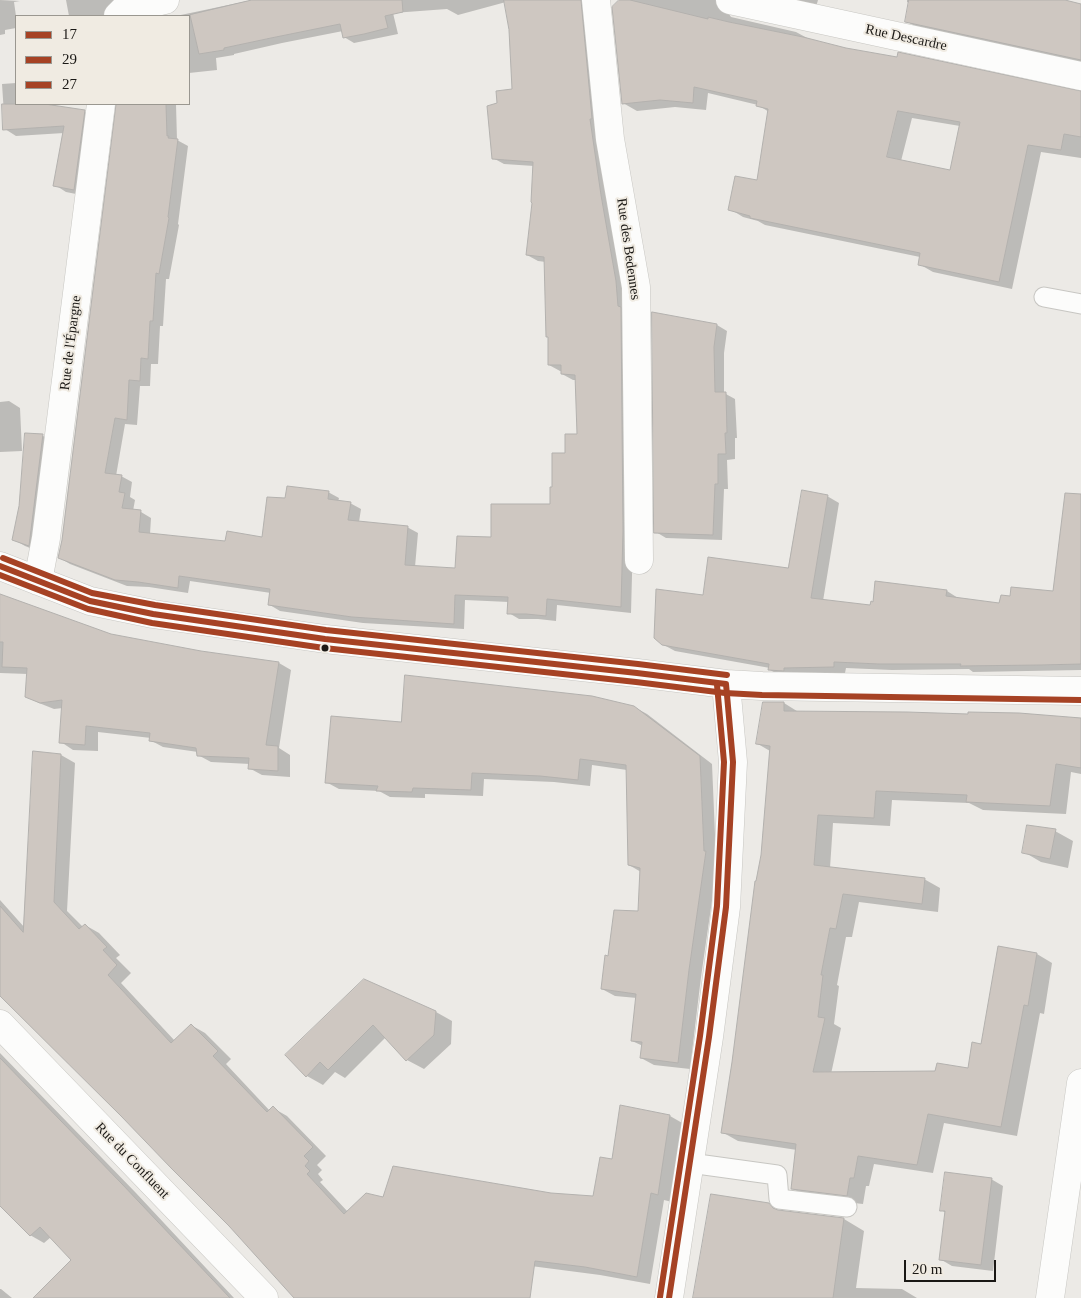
<!DOCTYPE html>
<html>
<head>
<meta charset="utf-8">
<style>
  body { margin:0 }
  #map { position:relative; width:1081px; height:1298px; overflow:hidden; background:#eceae6; font-family:"Times New Roman",serif }
  canvas { display:block }
  .legend { position:absolute; left:15px; top:15px; width:175px; height:90px; box-sizing:border-box; background:#f0ebe2; border:1px solid #9a9790; margin:0; padding:6px 9px; list-style:none; font-size:15px; color:#1a1815 }
  .legend li { display:flex; align-items:center; gap:10px; height:25px }
  .legend b { width:25px; border:1px solid #9a9790 }
  .scale { position:absolute; left:904px; top:1260px; width:92px; height:22px; box-sizing:border-box; border:2px solid #1a1815; border-top:0; padding-left:6px; font-size:15px; line-height:18px; white-space:nowrap; color:#1a1815; -webkit-text-stroke:4px #f0ebe2; paint-order:stroke }
</style>
</head>
<body>
<div id="map">
<canvas width="1081" height="1298"></canvas>
<ul class="legend">
<li><b style="height:6px;background:#a64224"></b>17</li>
<li><b style="height:6px;background:#a64224"></b>29</li>
<li><b style="height:6px;background:#a64224"></b>27</li>
</ul>
<div class="scale">20 m</div>
</div>
<script>
const ctx = document.querySelector('canvas').getContext('2d');
ctx.lineJoin = 'round';
function paint(path, color) {
  ctx.fillStyle = color;
  ctx.fill(path, 'evenodd');
}
function trace(path, color, width, dash) {
  ctx.strokeStyle = color;
  ctx.lineWidth = width;
  ctx.lineCap = dash ? 'butt' : 'round';
  ctx.setLineDash(dash || []);
  ctx.stroke(path);
}
function label(font, color, halo, rows, align = 'center') {
  ctx.font = font + ' "Times New Roman",serif';
  ctx.lineWidth = 4;
  ctx.setLineDash([]);
  ctx.textBaseline = 'middle';
  ctx.strokeStyle = halo;
  ctx.fillStyle = color;
  for (const [text, x, y, turn = 0] of rows) {
    ctx.save();
    ctx.translate(x, y);
    ctx.rotate((+turn || 0) * Math.PI / 180);
    ctx.textAlign = isNaN(turn) ? turn : align;
    if (halo) ctx.strokeText(text, 0, 0);
    ctx.fillText(text, 0, 0);
    ctx.restore();
  }
}
paint(new Path2D(`
  M0,0L20,1L14,2L16,16V28L5,30V34L0,35Z
  M66,0H132L114,16H69Z
  M252,0H592L626,287L633,538L631,613L557,605L556,621L538,619H519L509,613V602L465,600L464,629L363,623L280,611L270,605L271,593L190,581L188,593L149,587L127,586L70,564L60,558L63,540L117,104H176L177,140L188,146L178,224L179,225L169,279H166L163,326H160L158,364H151L150,386H140L137,425L125,424L116,476H121L132,482L130,497L135,500L133,511L141,512L151,518L150,534L226,542L263,539L286,499L328,492L339,498L338,502L350,503L361,509L359,522L407,527L418,533L415,567L456,569L492,539L551,505L566,454L578,435L576,380H573L562,374V371H560L549,365L546,262L538,261L527,255L534,203V166L504,164L493,158L498,104L514,90L511,30L506,2L458,15L447,9L393,13L398,34L354,43L344,37L343,31L282,43L234,54V55L216,58L217,70L189,73V16H176Z
  M621,0H731L728,5L729,14L731,17L796,32L809,39L845,49L1081,92V158L1041,152L1012,289L933,272L919,264L920,257L765,225L758,221L743,217L730,209L758,181L769,112L758,105L708,93L706,110L675,107L637,111L623,103ZM912,118L960,126L951,171L901,161Z
  M786,0H818L816,7Z
  M907,0H1050L1081,6V64L920,29L906,21L910,3L907,2Z
  M16,83V104H55V107L84,111L96,118L86,196L66,192L55,185L64,133L16,136L5,129L2,84Z
  M717,325L727,331L724,353V393L735,399L737,438H735V459L727,460L728,489H724L722,540L666,538L656,532Z
  M9,401L20,408L22,451L0,452V402Z
  M26,435L43,436L55,442L40,552L25,546L13,539L20,506Z
  M827,496L839,503L823,601L871,607L947,591L958,598L1000,604L1011,598L1054,593L1081,519V670L973,672L969,669L892,670L846,668L845,673L795,674L781,676L770,670V668L675,651L662,644L704,597L789,570Z
  M0,595L110,635L201,653L279,663L291,670L279,748L290,755V777L262,775L249,768L250,764L211,762L198,755V752L163,747L150,740L151,738L98,732V751L73,750L61,742L63,708L54,709L39,703L26,696L28,674L0,673Z
  M784,703L800,713L1081,718V774L1071,772L1066,814L983,810L969,803L892,800L890,826L833,823L830,868L924,879L940,888L938,912L859,902L852,937H846L837,985L839,986L834,1024L841,1028L831,1074L936,1073L969,1070L982,1045L1037,954L1052,963L1044,1014L1040,1013L1017,1136L944,1123L933,1173L874,1164L869,1186H866L863,1204L808,1198L792,1188L797,1150L738,1141L722,1132L762,855L770,751L758,744Z
  M634,707L647,714L712,764L716,858L718,859L701,977L690,1069L654,1065L641,1058L643,1046L632,1041L637,998L615,996L602,989L609,957L639,912L641,872L629,865L627,770L592,765L590,786L554,782L484,779L483,796L425,794V798L390,797L379,791L339,789L326,782L402,723Z
  M61,755L75,763L67,911L83,927L85,925L99,933L120,955L116,958L131,973L121,983L175,1041L191,1025L205,1033L231,1059L226,1064L270,1111L273,1108L287,1116L326,1156L317,1165L322,1170L318,1174L323,1180L320,1182L348,1212L384,1199L551,1194L594,1198L613,1161L670,1116L684,1124L672,1202L664,1200L650,1284L600,1275L431,1253L484,1298H297L230,1225L0,992V900L25,928Z
  M1055,831L1073,841L1068,868L1041,862L1024,852Z
  M364,980L436,1012L452,1021L451,1044L424,1069L407,1060L386,1037L345,1078L335,1072L323,1085L307,1076Z
  M0,1053L136,1193L234,1298H35L73,1260L51,1237L44,1243L30,1235L0,1204Z
  M991,1179L1003,1186L993,1271L952,1266L940,1259L946,1213L941,1210Z
  M768,1205L781,1212L844,1219L864,1231L856,1288L902,1289L917,1298H694Z
  M0,1289H1L12,1298H0Z`), '#0003');
const building = new Path2D(`
  M252,0H402L403,12L385,16L388,28L364,34L343,38L340,24L271,38L224,48V50L199,54L190,15Z
  M504,0H581L591,107L592,119H590L601,195L616,281L618,306L621,307L623,531L621,607L547,599L546,616L526,614H507L508,597L455,595L454,624L352,617L268,605L270,589L179,576L178,588L138,582L115,580L58,558L62,540L116,104H166L167,136H169L168,138L178,139L168,217L169,218L159,274L156,273L153,321H150L148,359L141,358L140,381L129,380L127,420L115,418L105,473L122,475L119,492L125,493L122,508L141,510L139,532L225,541L227,531L262,537L267,497L285,498L287,486L329,491L328,499L351,502L348,520L408,526L405,565L455,568L457,536L491,537V504H550V487H552V453H565V434H577L575,375L561,374V365H548V337H546L544,257L526,255L532,203L531,202L533,162L492,159L487,106L497,103L496,91L512,89L509,30Z
  M619,0H630L708,19V17L729,22L803,37L846,48L897,57L898,52L1081,91V137L1064,134L1061,150L1028,145L999,282L918,265L920,253L750,218V216L728,210L735,176L757,180L768,109L756,106L757,101L694,87L693,103L660,100L622,104L612,7ZM898,111L960,122L950,170L887,157Z
  M909,0H1065L1081,4V60L905,22Z
  M2,104H45L85,110L74,190L53,186L64,126L3,130Z
  M652,312L717,324L714,347L715,392H726L727,433H725L726,454H718V484H715L713,535L654,533Z
  M25,433L43,434L29,546L12,540L19,506Z
  M802,490L828,495L811,598L870,605L871,601L873,602L875,581L947,590L946,596L999,603L1001,595L1010,596L1011,587L1053,591L1065,493L1081,494V664L1041,665L960,666L961,664H879L834,662V667L784,668V671L768,670L769,664L662,645L654,638L656,589L703,595L708,557L788,568Z
  M0,594L111,634L201,651L279,662L266,745L278,746V771L248,769L249,758L197,756L196,748L149,741L150,733L86,726L85,745L59,743L62,700L40,703L25,697L27,668L2,667L3,642H0Z
  M405,675L592,696L634,706L700,756L704,851H706L689,970L678,1063L640,1058L642,1042L631,1041L636,994L601,989L605,955L608,956L614,910L638,911L640,868L628,865L626,765L580,759L578,780L540,776L472,773L471,790L413,788L412,792L376,791L378,786L325,783L331,716L401,722Z
  M763,702H784V711L907,712L968,714V712L1019,713L1081,718V768L1056,764L1050,806L966,802L967,795L876,791L874,818L818,815L814,865L925,878L922,904L843,894L836,929L830,928L821,975H823L818,1017L825,1018L813,1072L935,1071L937,1063L968,1068L972,1042L981,1044L998,946L1037,953L1028,1006L1024,1005L1001,1127L928,1114L917,1165L858,1156L854,1178H850L847,1196L791,1189L796,1144L721,1133L732,1062L755,881H756L761,855L770,746L756,744Z
  M33,751L61,754L54,902L79,929L85,924L107,947L103,950L117,965L108,975L171,1043L191,1024L218,1051L213,1056L267,1112L273,1106L313,1147L304,1156L309,1161L305,1166L310,1171L307,1174L344,1214L366,1193L383,1197L393,1166L551,1193L593,1196L600,1157L612,1159L620,1105L670,1115L658,1195L651,1193L637,1277L585,1267L535,1261L530,1298H294L229,1226L171,1168L121,1116L0,996V906L23,932Z
  M1027,825L1056,829L1050,859L1022,853Z
  M364,979L436,1011L434,1035L406,1061L373,1025L328,1070L320,1062L306,1077L285,1055Z
  M0,1058L122,1184L230,1298H33L71,1260L40,1227L30,1236L0,1206Z
  M945,1172L992,1178L981,1265L939,1260L945,1211H940Z
  M711,1194L769,1203L773,1208L778,1210L844,1218L833,1298H693Z`);
paint(building, '#cec7c1');
trace(building, '#b3b1ae', 1);
const service = new Path2D(`
  M1044,297L1081,304
  M690,1163L777,1175L779,1199L847,1207`);
const minor = new Path2D(`
  M596,0L610,139L636,287L639,560
  M730,0L1081,76
  M118,16L124,10L165,0
  M0,566L90,601L153,614L325,639L637,673L726,684L762,686L1081,691
  M38,581L46,538L101,104
  M0,1024L264,1298
  M669,1298L709,1037L726,907L733,762L726,684
  M1050,1298L1081,1083`);
trace(service, '#c7c6c2', 21);
trace(minor, '#c7c6c2', 29);
trace(service, '#fcfcfb', 19);
trace(minor, '#fcfcfb', 28);
trace(new Path2D(`
  M0,566L90,601L153,614L325,639L637,673L726,684
  M669,1298L709,1037L726,907L733,762L726,684`), '#a64224', 6);
trace(new Path2D(`
  M0,575L88,609L152,623L324,648L636,682L725,693L762,695L1081,700`), '#a64224', 6);
trace(new Path2D(`
  M3,558L92,593L155,605L326,630L638,664L727,675
  M660,1297L700,1036L717,906L724,762L717,685`), '#a64224', 6);
for (const [x, y, r, color] of [
  [325,648,4.5,"#1a1815"]
]) {
  const dot = new Path2D();
  dot.arc(x, y, r, 0, 2 * Math.PI);
  ctx.fillStyle = color;
  ctx.fill(dot);
  trace(dot, '#f0ebe2', 2);
}
label('14px', '#1a1815', '#f0ebe2', [
  ["Rue Descardre",906,38,12],
  ["Rue des Bedennes",628,249,82],
  ["Rue de l'Épargne",71,343,-83],
  ["Rue du Confluent",132,1161,46]
]);
</script>
</body>
</html>
